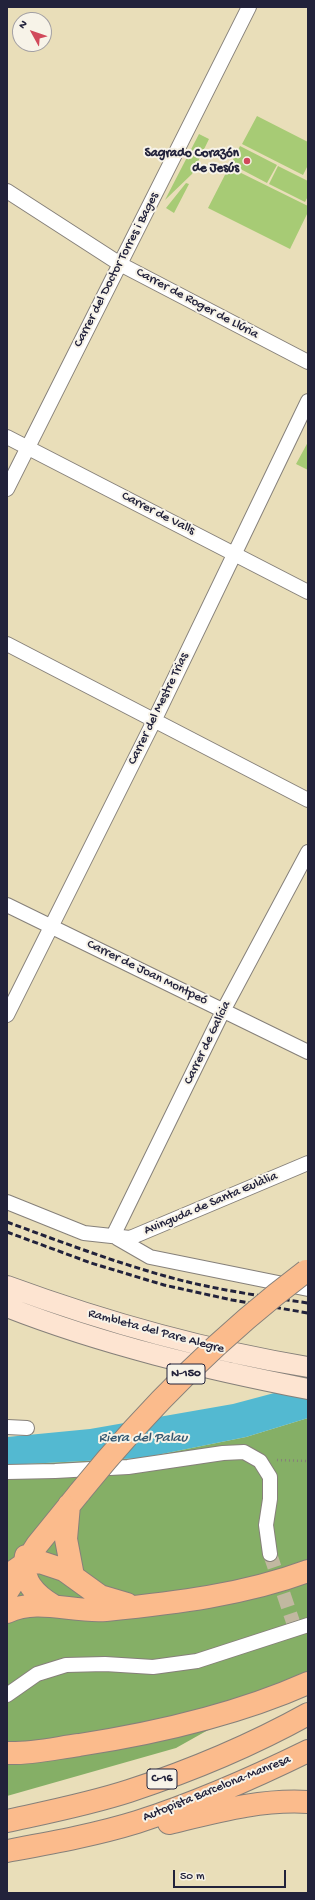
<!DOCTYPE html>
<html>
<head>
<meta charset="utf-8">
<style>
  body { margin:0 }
  #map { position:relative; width:315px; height:1900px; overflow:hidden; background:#e9deb9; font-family:"Gochi Hand",sans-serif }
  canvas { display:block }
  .frame { position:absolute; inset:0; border:8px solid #22223b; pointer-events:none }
  .north { position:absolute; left:12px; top:12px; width:40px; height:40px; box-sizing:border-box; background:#f7f3e8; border:1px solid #a29fa3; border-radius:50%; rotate:310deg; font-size:11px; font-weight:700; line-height:16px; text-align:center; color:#22223b }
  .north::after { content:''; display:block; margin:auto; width:14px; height:18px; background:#d1495b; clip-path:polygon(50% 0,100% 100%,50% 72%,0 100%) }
  .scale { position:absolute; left:173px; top:1870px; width:113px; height:18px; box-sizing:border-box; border:2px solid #22223b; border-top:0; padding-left:5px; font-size:12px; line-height:14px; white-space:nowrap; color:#22223b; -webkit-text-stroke:3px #f7f3e8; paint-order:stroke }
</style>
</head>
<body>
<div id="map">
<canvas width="315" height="1900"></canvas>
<div class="frame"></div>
<div class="north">N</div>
<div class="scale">50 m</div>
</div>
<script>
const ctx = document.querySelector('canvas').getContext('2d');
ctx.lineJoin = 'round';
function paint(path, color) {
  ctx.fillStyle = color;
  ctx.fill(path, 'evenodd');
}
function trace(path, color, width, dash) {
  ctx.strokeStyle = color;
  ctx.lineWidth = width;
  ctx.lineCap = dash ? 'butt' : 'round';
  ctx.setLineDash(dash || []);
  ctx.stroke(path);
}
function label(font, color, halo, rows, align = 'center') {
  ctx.font = font + ' "Gochi Hand",sans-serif';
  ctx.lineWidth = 4;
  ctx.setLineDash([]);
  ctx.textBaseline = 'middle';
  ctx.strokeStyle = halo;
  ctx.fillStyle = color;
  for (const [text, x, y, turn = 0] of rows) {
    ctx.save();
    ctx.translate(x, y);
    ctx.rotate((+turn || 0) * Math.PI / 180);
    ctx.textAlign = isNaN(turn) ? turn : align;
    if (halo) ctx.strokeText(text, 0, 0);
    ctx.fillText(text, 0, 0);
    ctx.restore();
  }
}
paint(new Path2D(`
  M257,116L308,142V165L303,175L242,144Z
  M199,134L209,139L192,174L165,200Z
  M240,146L277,165L267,183L231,164Z
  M278,166L308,181V196L305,202L269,184Z
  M229,167L308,206V212L290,249L208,208Z
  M186,183L189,184L174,213L166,208Z
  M308,442V470L296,464Z`), '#a7cb75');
paint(new Path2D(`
  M308,1418V1674L176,1748L7,1796V1465L142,1458L246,1437Z`), '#85af66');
paint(new Path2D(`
  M308,1384V1418L246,1437L142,1458L7,1465V1437L90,1429L233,1404Z`), '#53b9d1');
trace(new Path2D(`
  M270,1554L293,1622`), '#c1b8a0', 14, [14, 7]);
const street = new Path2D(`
  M7,191L120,264L308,362
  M7,437L308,592
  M7,489L249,7
  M7,644L308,800
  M7,905L308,1052
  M7,1015L154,721L308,401
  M7,1202L84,1233L130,1238L308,1163
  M113,1236L223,1011L308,852
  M117,1238L150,1257L308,1289
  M7,1427L27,1428
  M7,1472L55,1471L128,1467L223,1453L244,1452L260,1461L270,1477V1499L266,1525L270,1554
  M7,1695L37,1674L66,1665L105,1664L153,1667L197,1661L308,1625`);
const secondary = new Path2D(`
  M7,1286C105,1322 205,1350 308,1367
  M7,1307C104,1345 206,1369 308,1389`);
const primary = new Path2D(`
  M69,1505L66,1539L73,1576
  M26,1556C20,1580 35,1595 54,1606
  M7,1576L24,1564L40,1562L64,1570L100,1596L127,1604
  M7,1592L37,1545L80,1492
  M7,1612C38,1597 73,1613 106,1610C175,1603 243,1595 308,1571`);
const highway = new Path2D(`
  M7,1753C31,1754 56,1748 79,1745C157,1733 236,1715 308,1683
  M7,1821C48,1812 89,1804 129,1791C190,1771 252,1745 308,1714
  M169,1823C215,1812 261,1799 308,1802
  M7,1851C50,1843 95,1835 137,1822C196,1803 253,1778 308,1751`);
trace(street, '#86807a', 16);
trace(secondary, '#86807a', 22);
trace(primary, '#86807a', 24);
trace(highway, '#86807a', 24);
trace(new Path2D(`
  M277,1460L308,1461`), '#86807a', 2.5, [1, 3]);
trace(street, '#fff', 14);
trace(secondary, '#fde4d1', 20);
trace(primary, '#fbbb8c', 22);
trace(highway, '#fbbb8c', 22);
trace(new Path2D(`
  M7,1222C59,1241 111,1261 165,1276C211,1289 260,1296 308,1303
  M7,1232L91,1263L164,1285L232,1300L308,1313`), '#22223b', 3, [6, 3]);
const primaryBridge = new Path2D(`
  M80,1492C147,1409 221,1335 306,1271`);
trace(primaryBridge, '#86807a', 24, []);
trace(primaryBridge, '#fbbb8c', 22);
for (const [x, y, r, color] of [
  [247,161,4,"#d1495b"]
]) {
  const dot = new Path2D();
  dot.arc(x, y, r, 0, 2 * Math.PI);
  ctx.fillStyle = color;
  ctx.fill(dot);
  trace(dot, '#f7f3e8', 1.5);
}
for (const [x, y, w] of [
  [186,1374,38],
  [162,1779,30]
]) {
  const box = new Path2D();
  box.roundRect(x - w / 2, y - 10, w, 20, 3);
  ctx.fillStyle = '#f7f3e8';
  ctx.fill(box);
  trace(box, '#22223b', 1);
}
label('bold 12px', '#22223b', null, [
  ["N-150",186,1374],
  ["C-16",162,1779]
]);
label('bold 13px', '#22223b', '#f7f3e8', [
  ["Sagrado Corazón",239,154],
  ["de Jesús",239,169]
], 'right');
label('13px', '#22223b', '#f7f3e8', [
  ["Carrer del Doctor Torres i Bages",117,270,-63],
  ["Carrer de Roger de Llúria",197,304,28],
  ["Carrer de Valls",158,514,27],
  ["Carrer del Mestre Trias",159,709,-64],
  ["Carrer de Joan Montpeó",147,973,26],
  ["Carrer de Galícia",208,1043,-64],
  ["Avinguda de Santa Eulàlia",211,1204,-23],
  ["Rambleta del Pare Alegre",156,1332,15],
  ["Autopista Barcelona-Manresa",217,1789,-22]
]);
label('italic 14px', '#335770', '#f7f3e8', [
  ["Riera del Palau",143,1439]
]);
</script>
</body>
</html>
